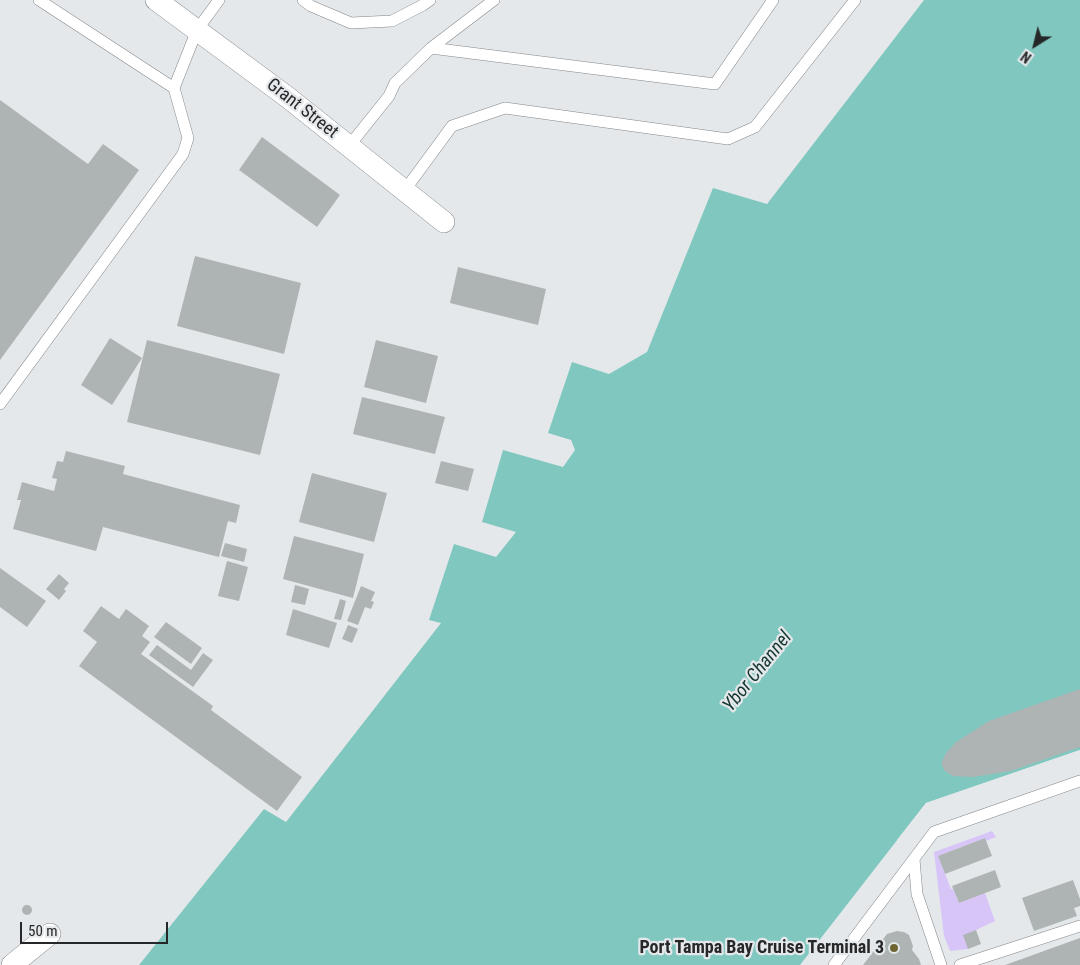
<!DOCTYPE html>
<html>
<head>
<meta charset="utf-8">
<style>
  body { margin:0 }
  #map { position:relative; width:1080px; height:965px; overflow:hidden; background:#e5e8eb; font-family:"Roboto Condensed",sans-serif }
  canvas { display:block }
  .north { position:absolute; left:1010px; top:20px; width:50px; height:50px; -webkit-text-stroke:4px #e5e8eb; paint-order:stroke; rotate:216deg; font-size:14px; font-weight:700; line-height:20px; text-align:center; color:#252728 }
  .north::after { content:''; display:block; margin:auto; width:18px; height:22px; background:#252728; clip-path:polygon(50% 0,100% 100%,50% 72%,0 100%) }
  .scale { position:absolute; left:20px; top:922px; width:148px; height:22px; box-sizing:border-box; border:2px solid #252728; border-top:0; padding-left:6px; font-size:15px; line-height:18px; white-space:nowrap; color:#252728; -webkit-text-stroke:4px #e5e8eb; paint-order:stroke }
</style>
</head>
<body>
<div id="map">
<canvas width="1080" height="965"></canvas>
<div class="north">N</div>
<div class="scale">50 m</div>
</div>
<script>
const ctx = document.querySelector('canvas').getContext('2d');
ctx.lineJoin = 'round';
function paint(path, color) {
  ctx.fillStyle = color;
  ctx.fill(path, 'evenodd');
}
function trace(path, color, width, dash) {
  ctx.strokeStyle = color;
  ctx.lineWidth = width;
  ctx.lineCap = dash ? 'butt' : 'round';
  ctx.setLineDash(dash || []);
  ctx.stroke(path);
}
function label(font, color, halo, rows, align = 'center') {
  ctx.font = font + ' "Roboto Condensed",sans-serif';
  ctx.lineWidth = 4.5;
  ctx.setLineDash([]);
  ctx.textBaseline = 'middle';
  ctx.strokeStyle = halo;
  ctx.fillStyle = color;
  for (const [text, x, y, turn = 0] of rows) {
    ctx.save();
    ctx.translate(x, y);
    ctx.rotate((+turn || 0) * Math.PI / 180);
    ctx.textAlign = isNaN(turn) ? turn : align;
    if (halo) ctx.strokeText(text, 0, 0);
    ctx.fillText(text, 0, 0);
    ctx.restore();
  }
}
paint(new Path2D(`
  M992,831L996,837L986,841L985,838L938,856L951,889H953L959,903L985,893L995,921L976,930L968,949L950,951L944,936L934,852Z`), '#d7c5f8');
paint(new Path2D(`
  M924,0H1080V750L926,803L800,965H139L264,809L286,822L441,623L429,620L454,544L496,557L516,532L482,522L503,450L563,467L575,450L571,440L548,433L572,362L609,374L647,352L713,188L767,204Z`), '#80c8bf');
paint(new Path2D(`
  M1080,750V753L927,805L898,842L897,840L926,803Z`), '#e5e8eb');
paint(new Path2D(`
  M0,100L88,164L103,144L139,170L0,360Z
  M262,137L340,195L317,227L239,170Z
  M195,256L301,283L284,354L177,326Z
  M458,267L546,289L538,325L450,303Z
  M110,338L142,358L112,405L81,385Z
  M147,340L280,374L260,455L127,422Z
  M376,340L438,356L426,403L364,387Z
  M362,397L445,417L435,454L353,434Z
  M66,451L125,466L123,474L240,505L236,523L228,521L219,557L103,527L96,551L13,529L21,500H17L22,482L54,491L57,479L52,478L57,461L63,462Z
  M441,461L474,469L468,491L435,483Z
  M312,473L387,493L374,542L299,522Z
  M294,536L364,554L353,598L283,579Z
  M225,543L247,549L244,562L221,556Z
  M227,561L248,567L239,601L218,596Z
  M0,568L46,601L27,627L0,607Z
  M59,574L69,583L64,589L66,591L59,600L46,589Z
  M295,585L309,589L305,605L291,602Z
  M361,586L375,592L371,601L374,602L371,609L365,607L358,625L347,621Z
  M340,599L346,601L341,620L334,619Z
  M101,606L119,619L126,609L149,626L142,636L150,642L141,654L213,706L211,710L302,777L277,811L79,666L97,642L83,631Z
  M293,609L337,623L329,648L286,635Z
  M166,622L202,648L191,664L154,637Z
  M348,625L358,629L352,643L342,639Z
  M157,645L191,670L203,653L213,660L193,687L149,655Z
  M1080,689V747L1011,771L973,777L953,776L945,771L942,766V761L946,753L956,742L989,721Z
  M985,838L992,856L945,874L938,856Z
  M995,870L1001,887L959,903L952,886Z
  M1073,880L1080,899V906L1074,908L1077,916L1034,931L1022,898Z
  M22 910a5 5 0 1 1 10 0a5 5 0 1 1-10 0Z
  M976,930L981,944L968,949L963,935Z
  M897,931L904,932L909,935L913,946L912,950L919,959L921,965H863L887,934Z
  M1080,938V965H1005Z`), '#aeb3b4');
const service = new Path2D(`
  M303,0L311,6L351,23L392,21L423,5L430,0
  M431,48L715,84L773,0
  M174,88L197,30L219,0
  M349,146L389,96L395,83L431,48L494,0
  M405,190L452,126L505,108L728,139L755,127L855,0
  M0,404L183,154L188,138L174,88L39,0
  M914,859L917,894L941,965
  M834,965L934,832L1080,781
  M960,965L1080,926`);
const minor = new Path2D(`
  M156,0L286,96L444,222
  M12,965L50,934`);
trace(service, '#838689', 12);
trace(minor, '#838689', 22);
trace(service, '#fff', 11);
trace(minor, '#fff', 21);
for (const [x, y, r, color] of [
  [894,948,5,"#6e6532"]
]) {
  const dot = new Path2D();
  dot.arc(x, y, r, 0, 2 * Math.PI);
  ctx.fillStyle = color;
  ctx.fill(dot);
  trace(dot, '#e5e8eb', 2);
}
label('18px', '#252728', '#e5e8eb', [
  ["Grant Street",302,109,38]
]);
label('bold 18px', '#252728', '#e5e8eb', [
  ["Port Tampa Bay Cruise Terminal 3",884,948]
], 'right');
label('italic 19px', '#153834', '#e5e8eb', [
  ["Ybor Channel",758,672,-51]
]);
</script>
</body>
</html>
